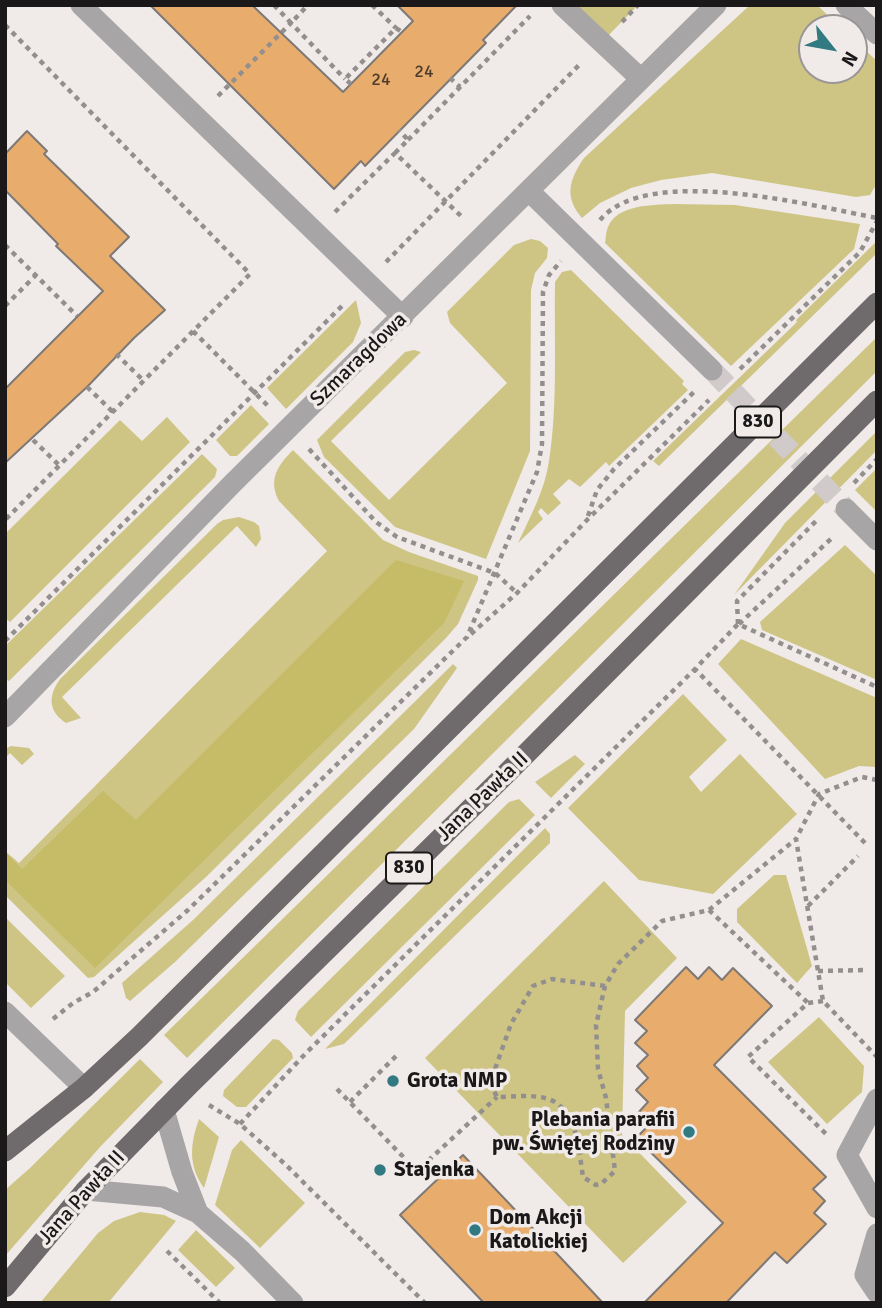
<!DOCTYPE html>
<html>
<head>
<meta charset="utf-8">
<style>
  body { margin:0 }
  #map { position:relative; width:882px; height:1308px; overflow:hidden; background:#f0eae9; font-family:Signika,sans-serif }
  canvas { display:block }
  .frame { position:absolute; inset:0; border:7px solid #1a1818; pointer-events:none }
  .north { position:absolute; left:798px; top:14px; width:70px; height:70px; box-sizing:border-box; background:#f0eae9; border:2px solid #9a9695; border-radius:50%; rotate:121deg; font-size:19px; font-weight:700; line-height:28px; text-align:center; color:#1a1818 }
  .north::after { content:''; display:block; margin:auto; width:24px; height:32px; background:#327a82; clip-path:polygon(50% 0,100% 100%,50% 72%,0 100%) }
</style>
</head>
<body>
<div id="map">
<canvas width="882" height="1308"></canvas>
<div class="frame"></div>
<div class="north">N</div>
</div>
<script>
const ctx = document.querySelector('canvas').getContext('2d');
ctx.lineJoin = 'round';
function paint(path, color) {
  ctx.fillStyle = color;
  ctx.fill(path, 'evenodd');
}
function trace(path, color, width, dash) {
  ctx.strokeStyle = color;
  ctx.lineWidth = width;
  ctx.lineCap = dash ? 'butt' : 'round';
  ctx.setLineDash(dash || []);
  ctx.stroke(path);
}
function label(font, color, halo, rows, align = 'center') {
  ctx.font = font + ' Signika,sans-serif';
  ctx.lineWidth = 7;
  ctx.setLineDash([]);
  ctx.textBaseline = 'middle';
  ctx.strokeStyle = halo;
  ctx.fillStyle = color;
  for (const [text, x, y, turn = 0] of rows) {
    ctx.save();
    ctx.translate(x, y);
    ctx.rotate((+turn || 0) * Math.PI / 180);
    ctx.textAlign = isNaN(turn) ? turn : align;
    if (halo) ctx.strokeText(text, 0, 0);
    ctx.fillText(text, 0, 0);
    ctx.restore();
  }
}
paint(new Path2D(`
  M562,5H638L602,42Z
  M750,5H817L841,28H812V70H854V40L877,61V183L870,195L856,197L712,173L661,180L631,188L600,203L582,218C564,197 569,180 584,158Z
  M674,204L735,205L860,224L854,249L731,366L605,243C606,238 606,231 608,227C617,204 654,205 674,204Z
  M531,239L540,241L548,248L547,258L535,273L531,290L530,451L486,559L395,527L324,457L317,440L405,352L414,350L421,352L331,441L389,500L507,383L450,323L447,312L514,245Z
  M877,241V253L659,466L653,461L797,322L796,320Z
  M571,270L684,381L682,384L688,390L609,466L606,462L580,487L569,479L553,494L561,503L548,515L541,508L538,512L543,519L518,543C530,517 545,490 549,461C558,405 554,340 555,282L562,272Z
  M356,300L361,323L353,342L286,409L267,388Z
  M877,337V371L187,1058L164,1035Z
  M251,405L269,424L237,456H230L216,440Z
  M167,417L190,442L10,622L5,618V534L120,420L142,441Z
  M877,431V450L734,595L785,523Z
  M293,450L383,540L409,552L478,576V580L458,624L446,638L206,877L94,977L88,978L5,895V851L19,863L327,551L279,501C268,480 277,466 293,450Z
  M202,454L217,469L215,477L9,681L5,679V646Z
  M877,468V512L855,490Z
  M239,517L254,522L259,526L261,539L256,547L237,526L62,697L81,718L66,723C48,711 48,696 60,679L217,524L223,520Z
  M845,545L877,576V680L762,630L760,622Z
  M741,639L877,698V767L859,766L825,779L718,664Z
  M453,664L457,668L414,729L175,962L130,1001L126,998L122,983L193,920Z
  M683,694L727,740L689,777L701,792L740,754L797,814L713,894L639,880L568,808Z
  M11,746L29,748L34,754L22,765L10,753L5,758V749Z
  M575,755L585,764L551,798L535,782Z
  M519,799L535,815L311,1037L295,1020L298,1011L509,802Z
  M545,828L550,834V843L344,1044L325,1049Z
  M774,875H786L812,966L797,983L737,922V909Z
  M604,881L677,958L625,1011L622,1135L687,1202L623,1263L425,1058Z
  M5,917L65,976L31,1008L5,982Z
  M819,1017L864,1066L862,1092L827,1124L768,1062Z
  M273,1039L279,1040L292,1053L293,1058L246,1107H237L223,1096L224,1090Z
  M140,1059L163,1082L100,1147L5,1256V1190L30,1168Z
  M199,1119L219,1137L204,1188C188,1166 190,1144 199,1119Z
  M241,1140L305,1203L260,1248L215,1205L232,1150Z
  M140,1212L164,1215L176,1221L108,1303H40L98,1233L114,1221Z
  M196,1230L235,1268L216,1287L178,1250Z`), '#cec585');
paint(new Path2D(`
  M396,560L464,581L444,623L95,968L5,880V852L22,869L103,791L136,820Z`), '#c6bb66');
const building = new Path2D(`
  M150,5H252L343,92L413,21L397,5H517L483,40L486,43L365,166L361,161L334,189Z
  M27,131L47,151L44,154L129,237L110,256L165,310L134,338L87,387L5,463V389L103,291L56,246L58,244L5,190V154Z
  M686,967L698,979L709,967L722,980L733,968L772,1006L714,1065L826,1177L813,1189L825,1201L814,1213L826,1224L787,1263L775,1252L726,1303H644L723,1223L636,1138L648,1126L637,1114L648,1102L636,1090L648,1078L637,1066L648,1055L635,1043L647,1031L635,1020Z
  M463,1155L559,1256L603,1303H484L400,1215Z`);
paint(building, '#e8ac6c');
trace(building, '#7d7976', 2);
trace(new Path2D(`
  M712,370L846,509`), '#d0caca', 21, [21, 10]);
trace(new Path2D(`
  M274,5L291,23L308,5
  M372,5L396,28
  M622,22L638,5
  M5,25L250,274L5,520
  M450,78L460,87
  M351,84L345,79L396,28L402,32
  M218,96L291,23L345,79
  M408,140L530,16
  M395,153L408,140L399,130
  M335,212L395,153L461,216
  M600,220C647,163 813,206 877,218
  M5,245L77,316
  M386,262L581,63
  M5,306L36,275
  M193,331L269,407
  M116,354L144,381
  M740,369L860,252L877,221
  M87,387L113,412
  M33,440L59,465
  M309,449L376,522L397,537L495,573L517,593
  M854,483L877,459
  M588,516L597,490L614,469L695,391
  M738,624L737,601L818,519
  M739,624L833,537
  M471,634L517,593L587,520L709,400
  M5,641L345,303
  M877,780L862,777L819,794L796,839L823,1001L877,1057
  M865,843L695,669L738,624L877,687
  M808,906L858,856
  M709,910L808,1003
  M818,971L868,970
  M605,986L552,979L533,986L511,1024L490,1083L497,1097C513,1097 538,1093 553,1101C578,1114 579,1153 583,1177L596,1185L601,1184L615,1171L606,1098L598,1069L596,1025L605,986L618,964L662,921L709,910L796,839
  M823,1001L808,1003L748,1057L826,1134
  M53,1019L73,1003L93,992L188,910L467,637L537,472L542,444L543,292L549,275L561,261
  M337,1089L417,1171L497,1097
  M350,1102L399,1053
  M209,1105L240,1124L286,1165L425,1303
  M240,1124L306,1053L695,669
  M167,1251L220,1303`), '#938f8e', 4.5, [5, 5]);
trace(new Path2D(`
  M877,1099L847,1155L877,1208
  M877,1234L865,1275L877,1293`), '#a8a5a6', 21);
trace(new Path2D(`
  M81,5L403,317
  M562,5L641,79
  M846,5L877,34
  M529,191L712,370
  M846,509L877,540
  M5,717L233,483L716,5
  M5,1012L84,1088
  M86,1190L163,1197L198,1213L182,1172L164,1110
  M198,1213L242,1251L293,1303`), '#a8a5a6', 21);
trace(new Path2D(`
  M5,1151L84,1088L139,1037L877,303
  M5,1287L86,1190L189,1085L509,771L877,401`), '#6f6b6c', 21);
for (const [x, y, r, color] of [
  [393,1081,7,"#327a82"],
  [689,1132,7,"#327a82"],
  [380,1170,7,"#327a82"],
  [475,1230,7,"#327a82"]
]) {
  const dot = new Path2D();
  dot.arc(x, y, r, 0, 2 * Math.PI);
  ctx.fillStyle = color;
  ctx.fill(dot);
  trace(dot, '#f0eae9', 2.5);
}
label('18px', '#4e3d2d', null, [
  ["24",424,72],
  ["24",381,80]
]);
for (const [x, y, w] of [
  [758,422,46],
  [409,868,46]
]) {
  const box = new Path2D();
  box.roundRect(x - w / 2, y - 15.5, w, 31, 5);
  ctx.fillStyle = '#f0eae9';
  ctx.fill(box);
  trace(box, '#1a1818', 2);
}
label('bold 19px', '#1a1818', null, [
  ["830",758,422],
  ["830",409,868]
]);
label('21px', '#1a1818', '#f0eae9', [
  ["Szmaragdowa",359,360,-44],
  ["Jana Pawła II",483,797,-44],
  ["Jana Pawła II",82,1198,-48]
]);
label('bold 21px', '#1a1818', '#f0eae9', [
  ["Grota NMP",407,1081],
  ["Plebania parafii",675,1120,"right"],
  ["pw. Świętej Rodziny",675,1144,"right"],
  ["Stajenka",394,1170],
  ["Dom Akcji",489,1218],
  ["Katolickiej",489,1242]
], 'left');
</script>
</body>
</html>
